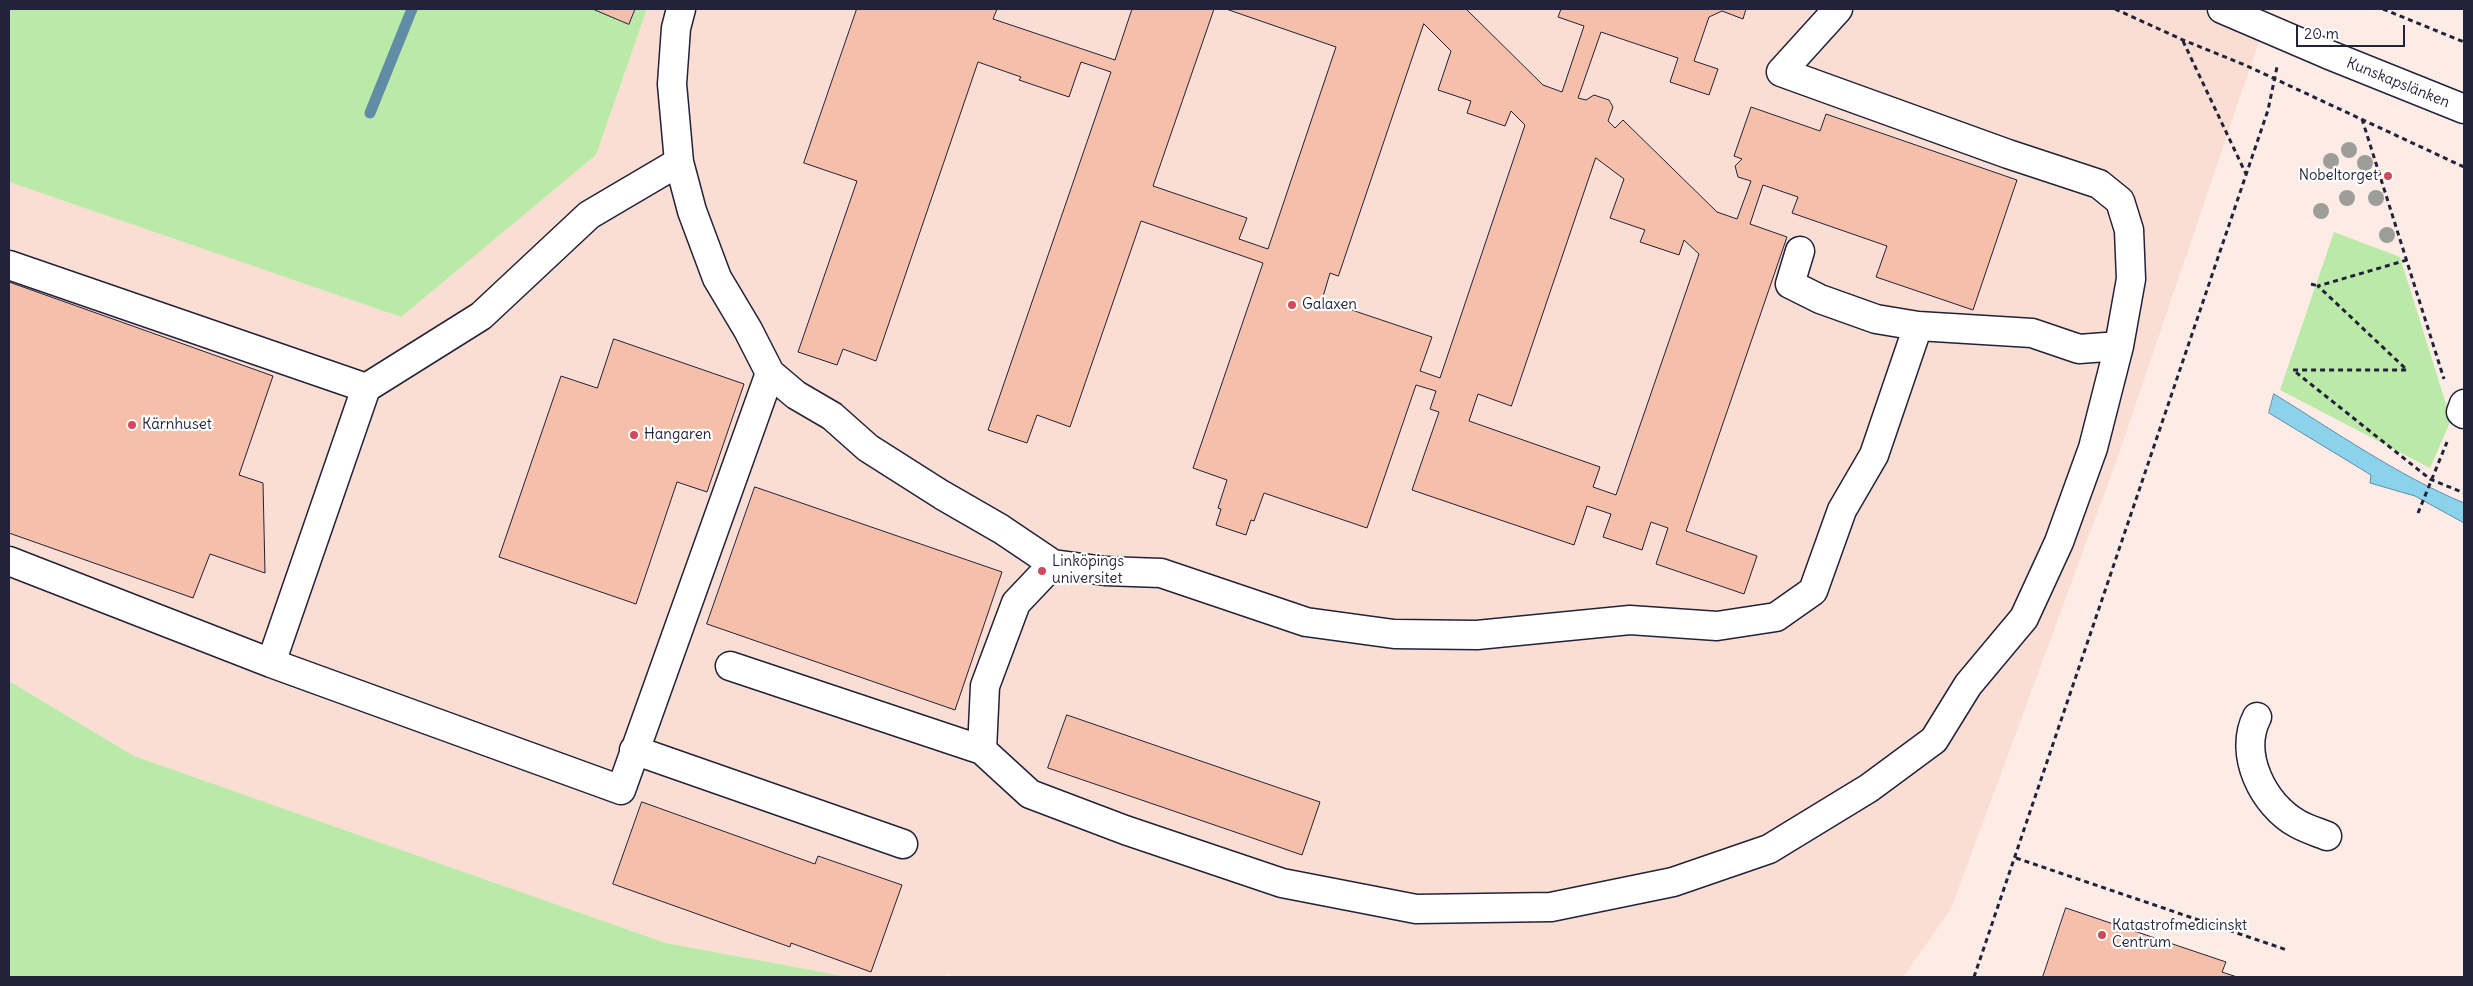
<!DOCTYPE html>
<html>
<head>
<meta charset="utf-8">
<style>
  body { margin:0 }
  #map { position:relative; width:2473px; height:986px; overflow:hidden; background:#fcece5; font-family:Delius,sans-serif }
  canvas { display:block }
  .frame { position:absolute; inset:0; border:10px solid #22223b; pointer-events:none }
  .scale { position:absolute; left:2296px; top:25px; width:109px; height:22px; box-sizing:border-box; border:2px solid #22223b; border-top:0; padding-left:6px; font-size:15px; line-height:18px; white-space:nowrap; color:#22223b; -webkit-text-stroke:4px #fff; paint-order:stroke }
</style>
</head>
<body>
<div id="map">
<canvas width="2473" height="986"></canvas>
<div class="frame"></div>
<div class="scale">20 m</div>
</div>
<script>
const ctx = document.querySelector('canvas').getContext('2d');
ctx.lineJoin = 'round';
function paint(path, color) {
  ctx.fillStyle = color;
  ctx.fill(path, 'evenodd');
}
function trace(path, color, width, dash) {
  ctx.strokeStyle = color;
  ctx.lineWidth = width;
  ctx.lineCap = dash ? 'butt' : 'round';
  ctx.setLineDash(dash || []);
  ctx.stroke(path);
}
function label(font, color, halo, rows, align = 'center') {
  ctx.font = font + ' Delius,sans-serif';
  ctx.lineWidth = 4.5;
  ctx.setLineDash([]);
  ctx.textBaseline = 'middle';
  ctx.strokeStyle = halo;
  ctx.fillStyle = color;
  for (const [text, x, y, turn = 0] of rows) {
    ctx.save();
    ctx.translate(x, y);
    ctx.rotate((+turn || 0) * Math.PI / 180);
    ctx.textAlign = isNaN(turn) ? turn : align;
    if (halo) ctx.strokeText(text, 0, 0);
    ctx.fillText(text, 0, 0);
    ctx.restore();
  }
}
paint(new Path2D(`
  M647,9H2270L2116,462L1951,909L1903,977H954L946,974L944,977H849L666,943L134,756L9,681V182L401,317L596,155Z`), '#faded3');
paint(new Path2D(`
  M9,9H647L596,155L401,317L9,182Z
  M2334,232L2400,257L2451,420L2430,468L2280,390Z
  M9,681L134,756L666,943L849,977H9Z`), '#bbeaa8');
const water = new Path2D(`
  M2274,394C2336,432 2397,475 2464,503V523L2415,496L2370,483L2371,475L2269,413Z`);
paint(water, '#8bd3ed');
trace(water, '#618ca6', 1);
trace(new Path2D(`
  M370,113L412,9`), '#618ca6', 11);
const building = new Path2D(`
  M593,9H635L629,24Z
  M857,9H997L993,19L1115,60L1132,9H1214L1153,186L1247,218L1239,239L1268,249L1336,47L1226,9H1466L1543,85L1562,92L1584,26L1558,17L1561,9H1746L1743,19L1722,11L1709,17L1694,61L1718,69L1709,95L1670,82L1678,58L1601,32L1578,98L1586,100L1594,95L1609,100L1613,107L1608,121L1615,128L1623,120L1717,212L1737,219L1751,181L1738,177L1735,166L1742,159L1734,156L1751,107L1820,131L1826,114L2017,180L1973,310L1876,277L1887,246L1792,213L1798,197L1763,185L1750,224L1787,237L1686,531L1757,556L1744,594L1656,564L1668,528L1651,522L1642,550L1603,537L1611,514L1587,506L1574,545L1412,490L1439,412L1430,409L1436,391L1416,385L1367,528L1264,493L1254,521L1251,520L1246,535L1216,525L1221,509L1218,508L1227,480L1193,468L1263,263L1141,221L1070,427L1037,415L1027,443L988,430L1111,72L1081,62L1069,97L1019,80L1021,77L978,62L876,361L843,349L837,365L798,352L857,181L804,163ZM1424,24L1451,51L1438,90L1471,101L1467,113L1505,126L1511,111L1525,125L1440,378L1420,371L1432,337L1322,300L1330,273L1338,276ZM1596,158L1624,179L1610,218L1645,230L1640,242L1679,255L1684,240L1699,254L1616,495L1593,487L1600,467L1469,421L1478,394L1511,406Z
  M9,282L273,376L239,475L263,483L265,573L210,554L193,598L9,533Z
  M614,339L744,384L707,492L677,482L636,604L499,557L561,376L597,388Z
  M755,487L1002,572L955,710L707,624Z
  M1067,715L1320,802L1302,855L1048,768Z
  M642,802L815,864L818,856L902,885L871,972L791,943L790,947L613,884Z
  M2066,908L2226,962L2222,972L2237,977H2043Z`);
paint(building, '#f6bfa9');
trace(building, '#22223b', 1);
const minor = new Path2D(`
  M681,9L676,28L672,84L679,162L692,211L717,278L748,330L770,373L796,395L832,416L868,448L942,495L1001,529L1053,564L1105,571L1161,573L1306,622L1394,634L1477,635L1630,620L1717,626L1776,617L1813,591L1842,510L1874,455L1918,326L2032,333L2079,349L2119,346
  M2222,9L2327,54L2464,109
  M679,162L589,215L481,316L366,388L271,663L621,790L770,373
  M1800,251L1790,284L1820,299L1876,319L1918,326
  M9,265L366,388
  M2464,404L2461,412L2464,414
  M9,561L271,663
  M1053,564L1016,603L985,686L982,750L1030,794L1125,830L1282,883L1416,909L1551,907L1673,882L1769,849L1869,788L1934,740L1968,685L2024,618L2059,542L2093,448L2119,346L2131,279L2129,230L2120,201L2099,184L2008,154L1781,72L1838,9
  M730,666L982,750
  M2257,717C2238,754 2263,805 2298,824C2307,829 2317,832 2327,836
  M634,750L903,844`);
trace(minor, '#22223b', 31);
trace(new Path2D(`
  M2115,9L2183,40L2245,65L2464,167
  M2383,9L2464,42
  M2183,41L2246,174
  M2362,119L2444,379
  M2407,260L2318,286L2407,370H2293L2430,479L2464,493
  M2311,284L2318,286
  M2418,513L2447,442
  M2016,858L2287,950
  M1974,977L2268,110L2277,67`), '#22223b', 3, [5, 4]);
trace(minor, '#fff', 28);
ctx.fillStyle = '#9d9e9a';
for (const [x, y] of [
  [2349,150],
  [2331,161],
  [2365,163],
  [2347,198],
  [2376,198],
  [2321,211],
  [2387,235]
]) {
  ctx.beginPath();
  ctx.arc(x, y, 8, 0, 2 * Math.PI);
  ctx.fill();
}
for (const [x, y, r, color] of [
  [2388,176,5,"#d1495b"],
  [1292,305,5,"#d1495b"],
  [132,425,5,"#d1495b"],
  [634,435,5,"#d1495b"],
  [1042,571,5,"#d1495b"],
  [2102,935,5,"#d1495b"]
]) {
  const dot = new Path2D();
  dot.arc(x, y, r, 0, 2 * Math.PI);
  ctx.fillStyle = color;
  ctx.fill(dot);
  trace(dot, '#fff', 2);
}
label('15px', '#22223b', '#fff', [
  ["Kunskapslänken",2398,83,22]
]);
label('15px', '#22223b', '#fff', [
  ["Nobeltorget",2378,176,"right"],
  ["Galaxen",1302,305],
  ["Kärnhuset",142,425],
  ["Hangaren",644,435],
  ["Linköpings",1052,562],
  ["universitet",1052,579],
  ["Katastrofmedicinskt",2112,926],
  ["Centrum",2112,943]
], 'left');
</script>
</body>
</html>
